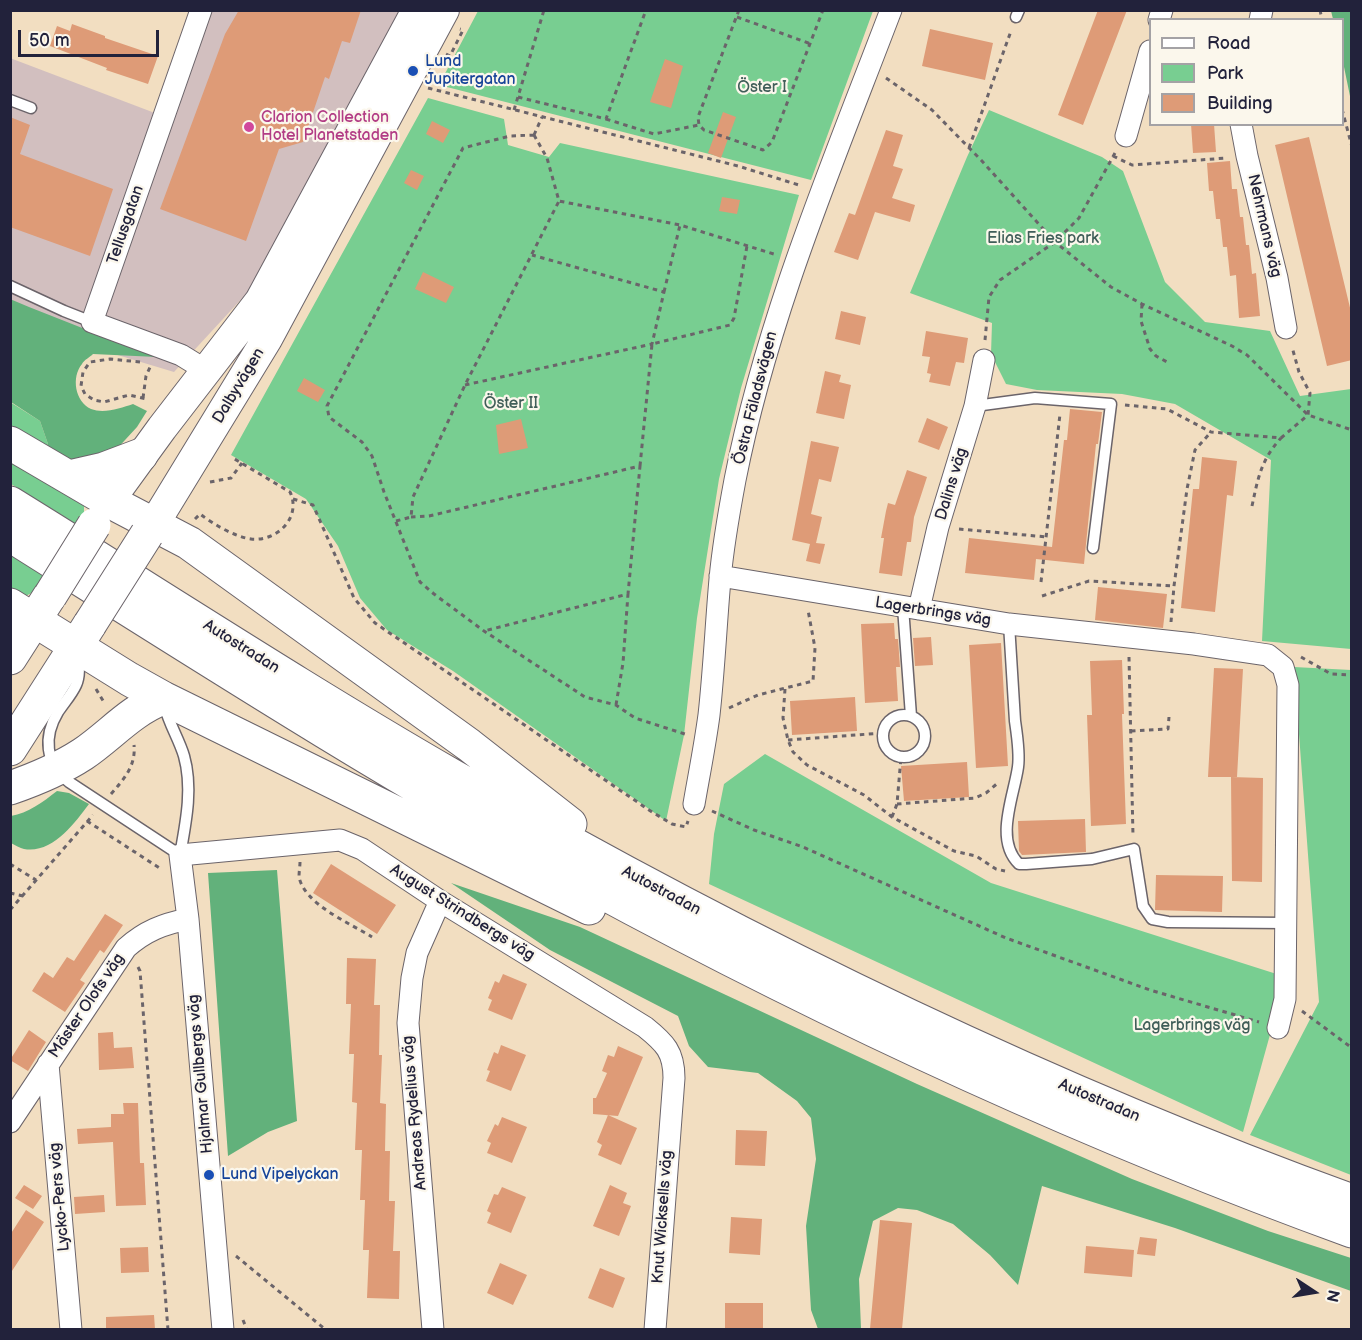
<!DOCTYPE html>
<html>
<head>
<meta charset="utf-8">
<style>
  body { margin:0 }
  #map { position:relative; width:1362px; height:1340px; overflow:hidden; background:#f2dec1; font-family:"Balsamiq Sans",sans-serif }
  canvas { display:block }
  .frame { position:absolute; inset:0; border:12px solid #22223b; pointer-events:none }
  .legend { position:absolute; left:1149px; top:18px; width:195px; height:108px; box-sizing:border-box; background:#fbf7ec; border:2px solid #a4a2a5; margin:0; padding:8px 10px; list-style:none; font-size:18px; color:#22223b }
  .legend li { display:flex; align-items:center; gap:12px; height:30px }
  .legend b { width:30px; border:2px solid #a4a2a5 }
  .north { position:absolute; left:1284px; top:1262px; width:60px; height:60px; -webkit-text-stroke:4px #fbf7ec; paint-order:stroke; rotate:102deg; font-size:16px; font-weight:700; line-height:24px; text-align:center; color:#22223b }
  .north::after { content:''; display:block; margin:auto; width:21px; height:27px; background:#22223b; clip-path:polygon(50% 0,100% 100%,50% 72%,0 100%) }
  .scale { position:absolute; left:18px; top:30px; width:141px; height:27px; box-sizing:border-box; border:3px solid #22223b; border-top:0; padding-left:8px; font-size:18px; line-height:21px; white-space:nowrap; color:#22223b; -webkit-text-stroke:4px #fbf7ec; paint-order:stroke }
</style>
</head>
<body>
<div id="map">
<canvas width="1362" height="1340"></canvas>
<div class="frame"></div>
<ul class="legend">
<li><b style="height:8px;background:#fff"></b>Road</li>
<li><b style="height:16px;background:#78ce91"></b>Park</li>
<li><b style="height:16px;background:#de9b77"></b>Building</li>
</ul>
<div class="north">N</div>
<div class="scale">50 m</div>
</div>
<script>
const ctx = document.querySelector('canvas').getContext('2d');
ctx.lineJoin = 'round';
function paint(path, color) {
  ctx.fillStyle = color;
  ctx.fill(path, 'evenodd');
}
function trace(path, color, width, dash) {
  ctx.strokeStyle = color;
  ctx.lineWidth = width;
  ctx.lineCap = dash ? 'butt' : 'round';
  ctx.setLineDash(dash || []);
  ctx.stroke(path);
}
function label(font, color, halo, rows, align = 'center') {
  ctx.font = font + ' "Balsamiq Sans",sans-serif';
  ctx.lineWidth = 4.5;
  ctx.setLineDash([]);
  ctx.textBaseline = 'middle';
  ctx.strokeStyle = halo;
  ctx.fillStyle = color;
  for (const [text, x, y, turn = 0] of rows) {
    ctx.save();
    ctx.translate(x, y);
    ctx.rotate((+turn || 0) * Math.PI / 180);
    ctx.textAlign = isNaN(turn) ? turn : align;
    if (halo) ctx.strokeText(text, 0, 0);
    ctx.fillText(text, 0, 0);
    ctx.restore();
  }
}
paint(new Path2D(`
  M206,11H405L259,280L174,372L18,325L11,320L10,58L168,118Z`), '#d2bfbf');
paint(new Path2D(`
  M478,11H873L811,180L439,85Z
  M428,98L504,119L508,145L549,157L560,143L799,195L741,388L719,479L697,618L684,735L666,821L453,671L387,630L360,598L338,546L306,499L231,455Z
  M989,110L1102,157L1123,171L1165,282L1205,322L1270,331L1300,396L1351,389V649L1262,641L1271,460L1175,404L1122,394L1037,390L1006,384L991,354L992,323L910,293L967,157Z
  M10,402L40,421L48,444L42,448L11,428Z
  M10,455L84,498V521L81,527L11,484Z
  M10,555L48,578L43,587L22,598L11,590Z
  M1294,667L1351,670V1175L1250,1135L1319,1002Z
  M765,754L991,883L1286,977L1243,1132L709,884L714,834L724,784Z`), '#78ce91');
paint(new Path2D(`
  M1331,11H1351V101L1343,62L1342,20L1333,19Z
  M10,299C59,320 108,337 157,357L93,354C90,357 84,360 82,364C71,377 75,402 91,409C104,414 121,408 133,404L147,411L137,427L114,452L73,464L42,448L48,444L40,421L11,402Z
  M57,791L69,793L89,804C74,824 52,854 24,849C20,848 15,845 11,843V816C28,813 43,802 57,791Z
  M277,870L297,1121L268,1132L228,1156L208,873Z
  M451,883L580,927L917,1084L1132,1179L1268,1231L1351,1258V1291L1175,1228L1042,1186L1018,1285L990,1255L953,1224L917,1210L898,1208L873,1221L859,1279L861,1329H818L811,1310L806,1226L816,1159L811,1118L797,1101L758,1073L708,1067L689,1046L678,1016L550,950Z`), '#62b17b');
paint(new Path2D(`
  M239,10H361L350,43L342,41L329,79L325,77L303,142L279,149L246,241L160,209L225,34Z
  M1098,10H1127L1083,125L1058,115Z
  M72,24L105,36V38L158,56L148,84L106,70L107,68L50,46L57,26L70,31Z
  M930,29L993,43L985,80L922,66Z
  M665,59L683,66L671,108L650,102Z
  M723,112L736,117L721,158L708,153Z
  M10,117L30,125L20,154L113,189L90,256L10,227Z
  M432,121L450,130L443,143L426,134Z
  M1191,124H1214L1216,152L1193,153Z
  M886,130L903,135L893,166L903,169L892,198L915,205L910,222L875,212L858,260L834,252L849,213L855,215Z
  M1309,137L1352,316V360L1327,366L1275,145Z
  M1230,161L1232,189H1237L1240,217H1243L1246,245H1249L1252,274L1256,273L1260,316L1239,318L1236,275L1230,276L1227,247H1223L1220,219H1216L1213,191H1209L1207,163Z
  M411,170L424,176L417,190L404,183Z
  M722,197L740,200L737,214L719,211Z
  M423,272L454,287L446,303L415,289Z
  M841,311L866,317L860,345L835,339Z
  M926,331L968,338L964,363L956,362L950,386L929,382L931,374L927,373L930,357L922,356Z
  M825,371L841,375L839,382L851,385L844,419L816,413Z
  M304,378L325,390L318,402L297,391Z
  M1070,409L1102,412L1098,444H1096L1084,564L1036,559L1034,580L965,573L969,538L1052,547L1064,440H1067Z
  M927,418L948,427L939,450L918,442Z
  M521,419L528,448L499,454L496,425Z
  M811,441L839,447L831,482L819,479L811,514L822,517L816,543L825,544L820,564L806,561L810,544L792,540Z
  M1202,457L1237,461L1233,496L1227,495L1215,612L1181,608L1193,489H1199Z
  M907,470L927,477L914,517L911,542H907L902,576L879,573L884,538H881L886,511L888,503L895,505Z
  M1098,587L1167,594L1163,628L1095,620Z
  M894,623L895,639H898L900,667H896L898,701L865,703L861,624Z
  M931,637L933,665L915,666L913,638Z
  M1001,643L1008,766L976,768L969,645Z
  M1122,660L1124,714H1122L1126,824L1091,826L1087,715H1092L1090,661Z
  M1214,668L1243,669L1237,777H1208Z
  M855,697L857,731L792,735L790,701Z
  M967,762L969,797L904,801L901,766Z
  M1231,777L1263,778L1262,882L1232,881Z
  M1085,819L1086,852L1022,855L1019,851L1018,821Z
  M331,864L396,905L377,934L313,893Z
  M1156,875L1223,876L1222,912L1155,910Z
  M105,914L123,925L104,953L100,950L80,980L85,983L65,1012L32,991L44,972L53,978L67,957L74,961Z
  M347,958L376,959L374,1005H380L379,1055H382L380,1103L386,1104L385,1151H390L389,1201H395L393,1251H400L399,1299L367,1298L369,1250H363L365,1200H360L362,1150H355L357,1103L352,1102L354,1054H349L351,1004H346Z
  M503,974L527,984L512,1020L488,1010L492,1000L488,998L495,981L499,983Z
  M29,1030L46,1042L28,1071L10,1060Z
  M113,1032L114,1048L132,1047L134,1068L99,1070L98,1033Z
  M501,1045L526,1055L511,1091L486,1081L490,1071L487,1070L494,1052L498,1054Z
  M618,1046L643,1057L618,1116L593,1114V1098H596L607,1073L602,1071L608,1055L614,1057Z
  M123,1103H138L140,1163H144L146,1205L116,1206L113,1142L78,1144L77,1129L111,1127V1114H124Z
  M608,1115L637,1128L621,1165L598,1155L602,1145L597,1142Z
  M502,1117L527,1127L512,1163L487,1153L491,1143L487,1141L495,1124L498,1126Z
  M736,1130L767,1131L765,1166L735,1165Z
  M24,1185L42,1196L33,1209L15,1198Z
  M610,1185L627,1193L623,1203L631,1206L619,1236L593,1226Z
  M502,1187L526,1197L511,1233L487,1223L491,1213L487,1211L494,1194L498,1195Z
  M104,1195L105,1212L75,1214L74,1197Z
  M26,1210L44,1222L10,1274V1235Z
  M731,1217L762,1219L760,1255L729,1253Z
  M880,1220L912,1223L902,1329H870Z
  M1140,1237L1157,1239L1155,1256L1137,1254Z
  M1086,1246L1134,1250L1132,1277L1084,1273Z
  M148,1247L149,1272L121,1273L120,1248Z
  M500,1263L527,1275L513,1305L487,1293Z
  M600,1268L625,1278L613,1308L588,1298Z
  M725,1303H763V1329H725Z
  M154,1315L155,1329H106V1317Z`), '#de9b77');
const lane = new Path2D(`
  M1016,17L1019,10
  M10,100L31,108
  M10,286L64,311L92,322
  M975,406L1035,398L1111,404L1093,548
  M903,607L911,716
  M1009,624C1011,656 1013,689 1015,721C1017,735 1020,753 1018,767C1014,796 994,840 1019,864H1026L1092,859L1134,849L1143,906L1152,919L1168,922L1286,923
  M78,657C79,666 80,676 76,685C72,694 64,703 58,712C43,737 45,763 69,782L180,855C186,822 193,788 184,756C179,739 169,724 165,707
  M883 736a21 21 0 1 1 42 0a21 21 0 1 1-42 0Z`);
const street = new Path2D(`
  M201,10L92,322L181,355L207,371
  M1159,20L1162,10
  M1260,20L1262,10
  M1241,124L1247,156L1277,278L1286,328
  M1126,136L1150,51
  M720,576L1009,624L1194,644L1268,655L1283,667L1288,685L1285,999L1278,1028
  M919,609L938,527L975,406L984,360
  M694,804C699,775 705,745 709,715C714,670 716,624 720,579C723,546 729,512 735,480C767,317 832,165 891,10
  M48,1064L71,1330
  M10,1122L126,948C145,931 163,924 188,919
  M223,1330L188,919L180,855L340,840L362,849L440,901L645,1027C665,1043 674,1052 674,1078L655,1330
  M433,1330L408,1023L412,978L417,953L440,901`);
const secondary = new Path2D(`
  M109,501L162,428L260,301L417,10
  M154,524L267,339L444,10`);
const primary = new Path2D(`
  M10,658L49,597
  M10,749L90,624`);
const highway = new Path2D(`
  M10,443L109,501L189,543L469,745L570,824
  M69,477L104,469L141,455
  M10,503C157,594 302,689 451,775C739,941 1039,1088 1352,1201
  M10,535C199,654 388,775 583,882C830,1016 1087,1135 1352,1231
  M10,605L129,679L163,698L589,908
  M10,788C36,779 60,769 83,754C111,735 130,711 163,698`);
trace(lane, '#6b646a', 13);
trace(street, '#6b646a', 23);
trace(secondary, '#6b646a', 32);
trace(primary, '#6b646a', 35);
trace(highway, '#6b646a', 35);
trace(new Path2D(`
  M739,10L698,117L699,125L704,130L763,150L772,142L823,10
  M1320,10L1322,20
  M737,17L811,44
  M446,54L450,56L463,30L460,29
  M886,78L932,110L981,160L1055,242L1111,287L1142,304L1232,346L1247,355L1308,415L1352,430
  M428,88L738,166L802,186
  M518,97L606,119L646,10
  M1342,109L1352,147
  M514,110L544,10
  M606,119L654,134L699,125
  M534,135L510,136L463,148L327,406L329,417L362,442L372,456L384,492L420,582L434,594L484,631L585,697L616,705L635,718L685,734
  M534,135L547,158L559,201L680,225L777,255
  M534,135L542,117
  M969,148L1011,31
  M1113,156L1132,165L1227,158
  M664,292L680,225
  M1142,304L1141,321L1150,349L1156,356L1169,363
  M985,340L989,297L1000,280L1055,242L1079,218L1115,153
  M140,362L110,359L90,362L83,372L81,386L85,394L94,400L104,402L129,395L147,399
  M465,385L652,344L664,292L532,255
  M143,398L146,376L151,365
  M1125,405L1167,409L1211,432L1281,438L1308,415L1310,393L1299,372L1292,347
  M640,466L652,344L730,325L734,318L747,246
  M210,482L231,478L242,463
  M293,499L313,505L354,598L375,623L652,812L672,824L686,827L688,821
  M1252,506C1258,478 1261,460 1281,438
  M411,517L429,516L640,466L628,594L484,631
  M195,519L200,514C213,524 235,537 251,539C277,542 302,517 290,492L233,458
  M396,521L411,517L413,497L465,385L559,201
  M959,529L1047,537
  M1041,582L1060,414
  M1042,596L1089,581L1174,586
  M1171,622L1174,586L1187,489L1195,450L1211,432
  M1129,657L1133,836
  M1301,657L1331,674L1352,675
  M96,689L105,704
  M785,689L783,718L788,740L793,752L807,765L864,795L892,817L954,851L976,856L996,869L1005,871
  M616,705L623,663L628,594
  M729,708L758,695L813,681L815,648L808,610
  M1131,731L1168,729L1169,717
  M788,740L883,733
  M111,794C124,779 136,766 134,745
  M897,804L975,798L986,793L999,782
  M712,811L754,830L803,847L1006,938L1150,990L1259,1022
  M892,817L897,804L901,757
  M87,821L161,869
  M300,862C300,866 299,872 299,877C305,905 350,923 372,937
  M10,864L36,880
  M10,893L23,896
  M10,910L93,815
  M138,967L140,971L168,1330
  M1302,1011L1352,1048
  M236,1256L326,1330
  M243,1320L247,1330`), '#6b646a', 3, [4.5, 4.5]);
trace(lane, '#fff', 10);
trace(street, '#fff', 21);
trace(secondary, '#fff', 30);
trace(primary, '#fff', 33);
trace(highway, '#fff', 33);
const primaryBridge = new Path2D(`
  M50,596L94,525
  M90,624L147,534`);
trace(primaryBridge, '#6b646a', 35, []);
trace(primaryBridge, '#fff', 33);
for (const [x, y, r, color] of [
  [413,71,6,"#1a4fb4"],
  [249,127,6,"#d1479c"],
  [209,1175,6,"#1a4fb4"]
]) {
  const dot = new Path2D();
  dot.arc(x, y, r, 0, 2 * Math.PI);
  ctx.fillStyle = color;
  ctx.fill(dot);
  trace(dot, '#fbf7ec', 2);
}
label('16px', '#164399', '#fbf7ec', [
  ["Lund",425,62],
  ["Jupitergatan",425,80],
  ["Lund Vipelyckan",221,1175]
], 'left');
label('16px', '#405e59', '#fbf7ec', [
  ["Öster I",762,88],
  ["Elias Fries park",1043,239],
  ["Öster II",511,404],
  ["Lagerbrings väg",1192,1026]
]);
label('16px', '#b23c85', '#fbf7ec', [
  ["Clarion Collection",261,118],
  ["Hotel Planetstaden",261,136]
], 'left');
label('16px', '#22223b', '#fbf7ec', [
  ["Tellusgatan",126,225,-71],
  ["Nehrmans väg",1264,226,77],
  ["Dalbyvägen",239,386,-59],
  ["Östra Fäladsvägen",756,398,-76],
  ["Dalins väg",952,484,-73],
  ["Lagerbrings väg",933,612,9],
  ["Autostradan",241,647,32],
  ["Autostradan",661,891,28],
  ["August Strindbergs väg",462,913,32],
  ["Mäster Olofs väg",87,1006,-56],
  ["Hjalmar Gullbergs väg",201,1074,-95],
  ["Autostradan",1099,1101,23],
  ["Andreas Rydelius väg",415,1113,-95],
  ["Lycko-Pers väg",60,1197,-95],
  ["Knut Wicksells väg",663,1217,-86]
]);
</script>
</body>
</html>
